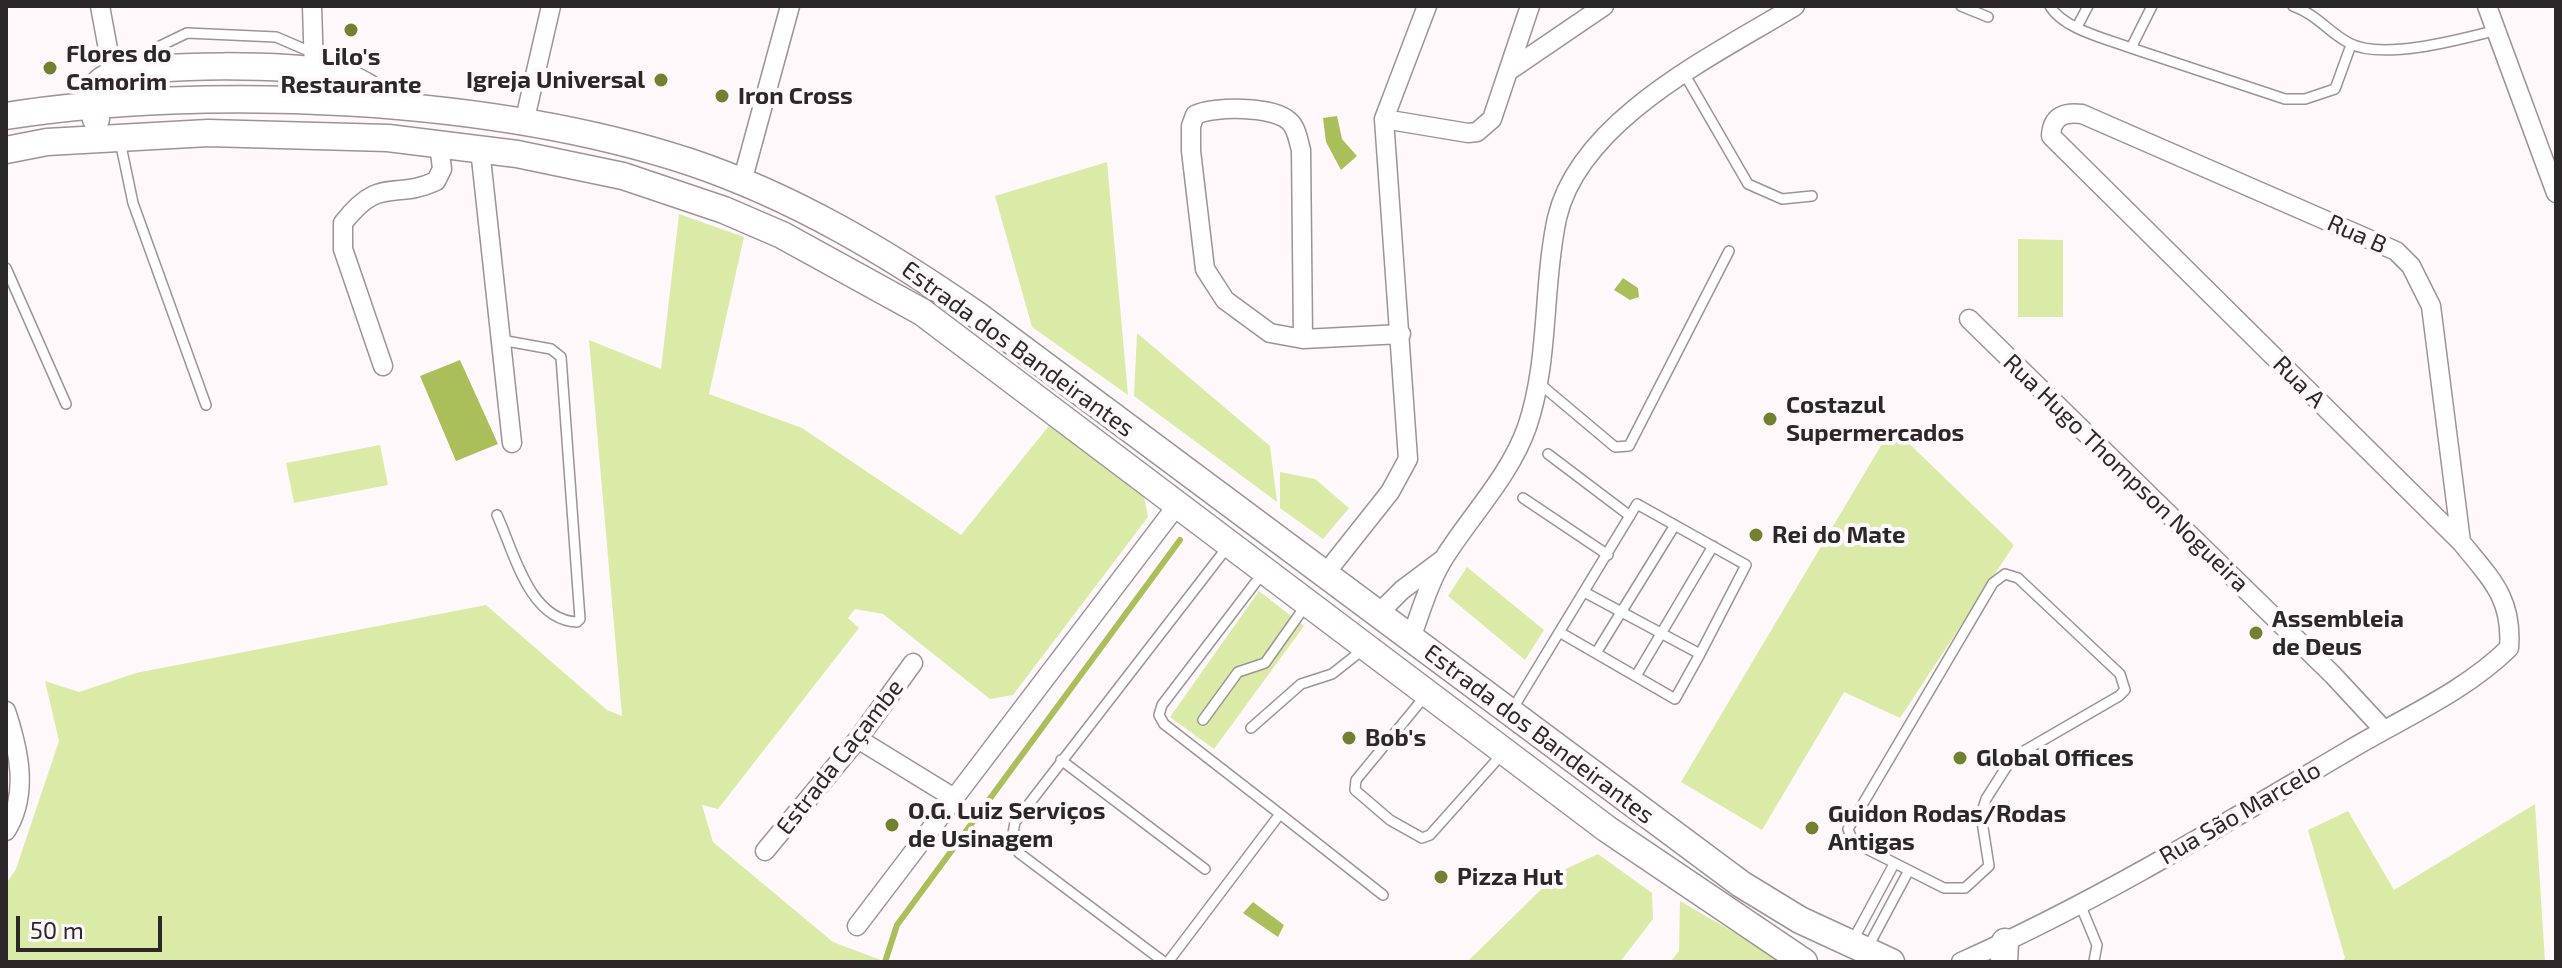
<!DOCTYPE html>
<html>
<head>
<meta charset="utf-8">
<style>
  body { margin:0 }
  #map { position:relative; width:2562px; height:968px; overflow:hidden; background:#fef8fb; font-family:"Exo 2",sans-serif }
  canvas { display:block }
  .frame { position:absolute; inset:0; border:8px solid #2c2729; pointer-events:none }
  .scale { position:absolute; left:16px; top:916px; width:146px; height:36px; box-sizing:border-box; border:4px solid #2c2729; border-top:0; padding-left:10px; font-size:24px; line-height:28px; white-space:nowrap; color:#2c2729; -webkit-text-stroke:6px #fef8fb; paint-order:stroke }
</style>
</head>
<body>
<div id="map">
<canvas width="2562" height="968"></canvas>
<div class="frame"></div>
<div class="scale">50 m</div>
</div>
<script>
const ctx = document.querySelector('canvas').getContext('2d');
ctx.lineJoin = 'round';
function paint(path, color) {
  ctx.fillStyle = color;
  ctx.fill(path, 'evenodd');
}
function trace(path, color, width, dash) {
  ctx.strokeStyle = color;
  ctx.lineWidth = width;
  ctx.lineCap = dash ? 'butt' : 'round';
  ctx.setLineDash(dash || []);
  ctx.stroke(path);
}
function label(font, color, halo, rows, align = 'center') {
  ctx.font = font + ' "Exo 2",sans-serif';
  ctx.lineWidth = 8;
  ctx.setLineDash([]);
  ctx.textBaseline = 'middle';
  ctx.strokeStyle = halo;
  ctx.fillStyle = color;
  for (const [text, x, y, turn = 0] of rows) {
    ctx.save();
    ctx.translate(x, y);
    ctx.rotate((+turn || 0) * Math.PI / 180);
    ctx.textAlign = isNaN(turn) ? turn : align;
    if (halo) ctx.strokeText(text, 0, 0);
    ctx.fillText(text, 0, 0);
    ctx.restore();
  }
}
paint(new Path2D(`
  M1107,162L1128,395L1032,327L995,196Z
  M679,214L744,237L709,394L802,428L961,535L1052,422L1144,497L1148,517L1013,695L990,699L883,614L855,609L848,618L859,628L718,809L702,805L713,842L833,942L886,962H6V884L16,869L59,741L45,681L79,692L136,673L486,605L607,710L622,716L589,340L661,369Z
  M2018,239L2063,240V317H2018Z
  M1137,333L1270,446L1277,502L1134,396Z
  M1892,427L2014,545L1900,718L1844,692L1762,830L1681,782Z
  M380,445L388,485L294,503L286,463Z
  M1280,472L1315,479L1349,508L1323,539L1280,508Z
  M1467,567L1544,630L1525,660L1448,596Z
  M1259,591L1304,626L1214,749L1170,717Z
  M2535,804L2545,962H2342L2345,958L2308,830L2348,811L2394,890Z
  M1598,854L1652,893L1653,919L1620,962H1467L1559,872Z
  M1680,901L1775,956L1783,962H1670L1679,951Z`), '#daeba8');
paint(new Path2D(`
  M1337,116L1342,139L1357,156L1341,170L1326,142L1323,118Z
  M1623,278L1638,288L1639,297L1630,300L1614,290Z
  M460,360L498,444L456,461L420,376Z
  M1253,902L1284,925L1278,937L1243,913Z`), '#aabf5a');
trace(new Path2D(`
  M885,962L897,925L1180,540`), '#aabf5a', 6);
const service = new Path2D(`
  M1961,6L1988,17
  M2050,6C2063,29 2107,39 2131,48
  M2152,6L2131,48L2285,99H2305L2335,89L2351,45
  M2293,6C2318,15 2328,32 2349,43C2382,61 2462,39 2497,30
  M2077,27L2088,6
  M142,65L158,47L187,33L276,37L311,52
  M1685,75L1748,184L1782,199L1812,196
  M120,141L133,203L206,405
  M6,268L66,404
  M1540,384L1615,447L1629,446L1729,251
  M1548,454L1630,516
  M1523,498L1608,555
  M497,515C514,552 529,620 577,622L580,619L561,357L551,349L501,340
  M1262,574L1162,705L1159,715L1164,724L1280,814
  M2005,574L2018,578L2120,674L2125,690L2119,696L2012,758L1986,799L1981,815L1989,866L1965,888H1944L1853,842L1848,829L1993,583Z
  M1561,633L1675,699L1700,654
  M1596,653L1675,525
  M1636,676L1713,546
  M1426,695L1356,780L1355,790L1390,820L1422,838L1430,835L1503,753
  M1512,710L1637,504L1746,565L1700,654L1586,593
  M1203,720L1238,672L1265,663L1306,605
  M1251,728L1301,684L1332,674L1365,648
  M1061,760L1205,869
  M2080,904L2097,945L2094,961
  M1852,942L1894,864
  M1868,947L1908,872
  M1164,962L1019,853L1012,839L1015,822L1229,545
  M1168,962L1280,814L1383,895`);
const minor = new Path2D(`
  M100,6L113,76
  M312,6L314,70
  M2487,6L2556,193
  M1510,70L1604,6
  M1384,119L1468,133L1477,132L1492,119L1530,6
  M524,123L551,6
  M480,149L512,443
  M742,182L790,6
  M1969,319L2333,675L2384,730
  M1303,339L1301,150C1298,140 1297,128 1289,121C1273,106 1214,106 1195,115L1191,126V151L1205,269L1225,300L1270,333L1303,339L1401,334
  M383,366L343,249V223C381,174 394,201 436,181L442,169L439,144
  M1325,574L1390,492L1408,459L1384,119L1427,6
  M1378,614L1402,590L1442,560
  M1411,638C1421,611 1430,579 1446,555C1473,513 1510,475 1527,427C1550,359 1542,288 1557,218C1580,119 1715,55 1795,6
  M6,711C19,750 29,794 6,831
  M858,739L954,798
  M765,851L858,739L913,663
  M857,926L1178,504
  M1961,962C2096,902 2224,824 2351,749C2405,717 2464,692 2509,648C2513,598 2490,578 2461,542L2051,136C2052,116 2064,112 2082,114L2396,251L2411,266L2431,306L2461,542`);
const secondary = new Path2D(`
  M6,116C211,84 492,97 690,162C794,197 888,253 977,315L1741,884L1800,920L1891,962
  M96,119L90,97C95,87 100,80 111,76C151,63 295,64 337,74C358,79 378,94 396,106
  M6,150L47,142L208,133L388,138L517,154L623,176L724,210L782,235L922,312L1607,829L1804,962
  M2004,962L2005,942`);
trace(service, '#9e9197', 12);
trace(minor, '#9e9197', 21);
trace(secondary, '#9e9197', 29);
trace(service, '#fff', 9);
trace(minor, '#fff', 18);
trace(secondary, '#fff', 26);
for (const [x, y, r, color] of [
  [351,30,8,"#718130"],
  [50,68,8,"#718130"],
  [661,80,8,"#718130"],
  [722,96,8,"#718130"],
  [1770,419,8,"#718130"],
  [1756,535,8,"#718130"],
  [2256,633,8,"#718130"],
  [1349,738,8,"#718130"],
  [1960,758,8,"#718130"],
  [892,825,8,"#718130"],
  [1812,828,8,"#718130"],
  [1441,877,8,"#718130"]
]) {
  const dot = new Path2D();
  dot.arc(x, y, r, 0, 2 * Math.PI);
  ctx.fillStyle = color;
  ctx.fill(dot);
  trace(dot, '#fef8fb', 3);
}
label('bold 24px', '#2c2729', '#fef8fb', [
  ["Flores do",66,54],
  ["Camorim",66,82],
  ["Lilo's",351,57,"center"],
  ["Restaurante",351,85,"center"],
  ["Igreja Universal",645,80,"right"],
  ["Iron Cross",738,96],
  ["Costazul",1786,405],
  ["Supermercados",1786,433],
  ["Rei do Mate",1772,535],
  ["Assembleia",2272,619],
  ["de Deus",2272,647],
  ["Bob's",1365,738],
  ["Global Offices",1976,758],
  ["O.G. Luiz Serviços",908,811],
  ["de Usinagem",908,839],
  ["Guidon Rodas/Rodas",1828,814],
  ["Antigas",1828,842],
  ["Pizza Hut",1457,877]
], 'left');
label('24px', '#2c2729', '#fef8fb', [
  ["Rua B",2357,234,24],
  ["Estrada dos Bandeirantes",1018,349,36],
  ["Rua A",2299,382,45],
  ["Rua Hugo Thompson Nogueira",2126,473,44],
  ["Estrada dos Bandeirantes",1539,734,37],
  ["Estrada Caçambe",840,757,-52],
  ["Rua São Marcelo",2240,813,-30]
]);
</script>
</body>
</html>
